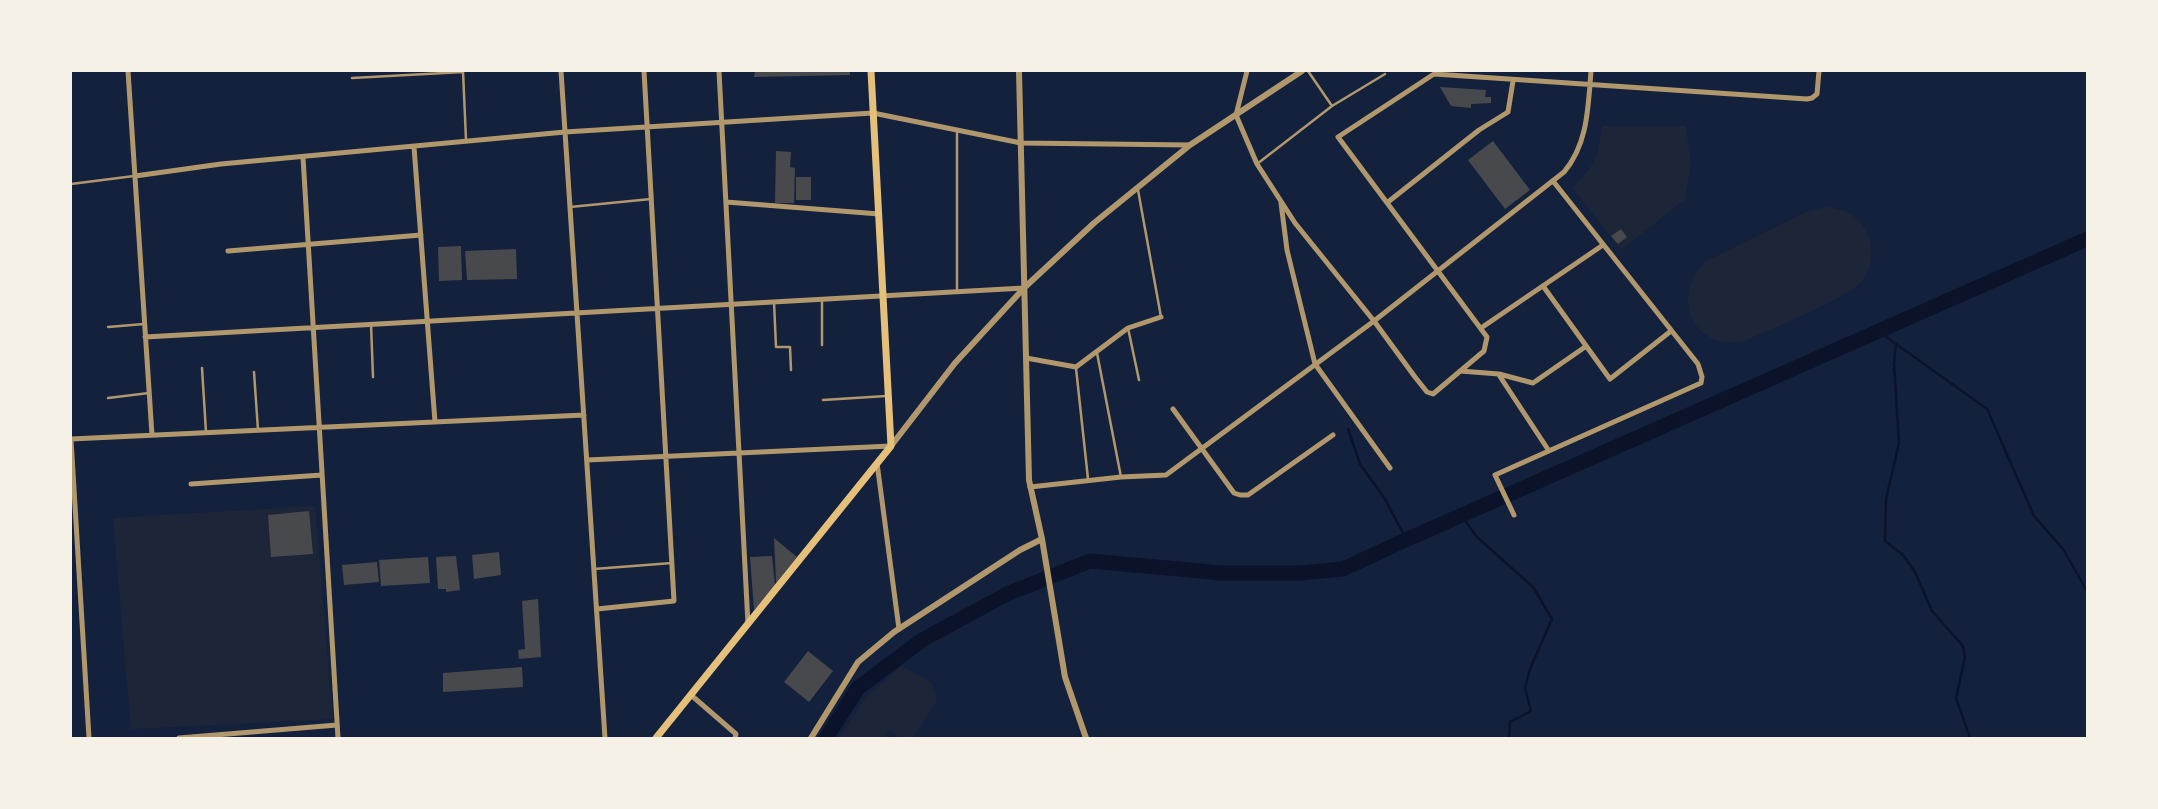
<!DOCTYPE html>
<html>
<head>
<meta charset="utf-8">
<style>
  body { margin:0 }
  #map { position:relative; width:2158px; height:809px; overflow:hidden; background:#14213d; font-family:"Zilla Slab",serif }
  canvas { display:block }
  .frame { position:absolute; inset:0; border:72px solid #f6f1e7; pointer-events:none }
</style>
</head>
<body>
<div id="map">
<canvas width="2158" height="809"></canvas>
<div class="frame"></div>
</div>
<script>
const ctx = document.querySelector('canvas').getContext('2d');
ctx.lineJoin = 'round';
function paint(path, color) {
  ctx.fillStyle = color;
  ctx.fill(path, 'evenodd');
}
function trace(path, color, width, dash) {
  ctx.strokeStyle = color;
  ctx.lineWidth = width;
  ctx.lineCap = dash ? 'butt' : 'round';
  ctx.setLineDash(dash || []);
  ctx.stroke(path);
}
paint(new Path2D(`
  M1602,126H1686L1691,167L1684,200L1621,250L1572,187C1595,168 1598,155 1602,126Z
  M1825,207C1844,208 1861,217 1868,235C1874,250 1872,270 1861,282C1846,299 1769,330 1744,341C1694,352 1669,296 1705,262L1806,212Z
  M315,506L333,719L131,729L113,518Z
  M902,666L931,682L937,700L913,738H900L888,730L882,738H839L865,698Z`), '#1d2539');
trace(new Path2D(`
  M1878,331L1987,409L2034,516L2063,549L2087,591
  M1896,344L1894,364L1899,443L1886,499L1885,541L1903,555L1915,572L1932,611L1963,646L1965,657L1956,698L1970,738
  M1348,429L1360,464L1385,499L1406,539
  M1461,515L1477,537L1533,587L1552,619L1530,669L1525,688L1531,711L1510,722L1509,738`), '#0b132b', 2.5);
trace(new Path2D(`
  M826,738L858,688L922,640L1007,594L1090,561L1222,573H1299L1343,569L1401,542L2087,239`), '#0b132b', 15);
paint(new Path2D(`
  M755,71H850V75L754,77Z
  M1440,87L1486,90L1485,97H1491V103L1471,104V108L1451,106Z
  M1493,141L1530,190L1505,209L1468,160Z
  M776,151L791,152L790,167L795,168L794,203H775Z
  M796,177H811V200H796Z
  M1621,229L1627,237L1618,244L1611,236Z
  M461,246L462,280L439,281L438,247Z
  M516,249L517,279L467,280L465,251Z
  M309,511L313,554L271,557L268,515Z
  M774,538L797,557L776,583Z
  M499,552L501,575L474,579L472,555Z
  M456,556L460,590L446,592V589H438L436,557Z
  M772,556L775,585L754,610L750,557Z
  M428,557L430,583L381,586L379,560Z
  M377,562L379,582L344,585L342,565Z
  M538,599L541,657L519,659L518,650L525,649L522,601Z
  M808,651L833,671L809,702L784,682Z
  M522,667L523,687L443,692V673Z`), '#48494c');
trace(new Path2D(`
  M463,71L466,140
  M1308,71L1332,106
  M352,78L463,72
  M957,131V291
  M1257,164L1332,106L1385,74
  M71,184L134,176
  M1138,190L1161,317
  M570,207L651,199
  M822,300V345
  M774,302L776,347H790L791,370
  M371,324L373,377
  M108,327L144,324
  M1128,328L1139,380
  M1097,353L1121,477
  M202,368L206,432
  M1076,368L1088,479
  M254,372L258,430
  M108,398L149,393
  M823,400L886,396
  M594,569L672,563`), '#b1986c', 2.5);
trace(new Path2D(`
  M128,71L152,435
  M561,71L605,738
  M719,71L748,624
  M1247,71L1236,115L1257,164L1295,223L1374,321L1415,377L1427,392L1433,394L1484,351L1487,337L1338,137L1434,74L1807,99L1812,98L1817,94L1819,71
  M414,147L435,422
  M303,157L338,738
  M135,176L221,164L565,132L873,113L1021,143L1190,145
  M726,202L879,214
  M1388,202L1479,130L1508,112L1513,81
  M1281,203L1287,250L1315,364L1390,468
  M228,251L421,235
  M1543,286L1610,379L1671,331
  M1481,328L1603,245
  M145,337L1024,288
  M1026,358L1076,367L1128,328L1161,317
  M1460,371L1499,374L1533,383L1585,347
  M1499,375L1549,451
  M1173,409L1234,493L1240,495H1248L1333,435
  M71,439L584,415
  M71,439L89,738
  M587,460L891,446
  M877,463L899,629
  M191,484L322,475
  M1030,487L1121,477L1166,475L1374,321L1564,172C1588,144 1588,107 1591,71
  M1514,515L1495,475L1701,383L1702,377L1698,364L1553,181
  M597,609L674,601L644,71
  M691,695L736,734L735,738
  M179,738L337,725`), '#b1986c', 5);
trace(new Path2D(`
  M1019,71L1029,480L1042,539L1065,677L1086,738
  M891,446L955,363L1024,288L1094,223L1190,145L1302,71
  M811,738L858,662L894,632L1020,550L1042,539`), '#b1986c', 6);
trace(new Path2D(`
  M656,738L891,446L871,71`), '#e5c07b', 7);
</script>
</body>
</html>
